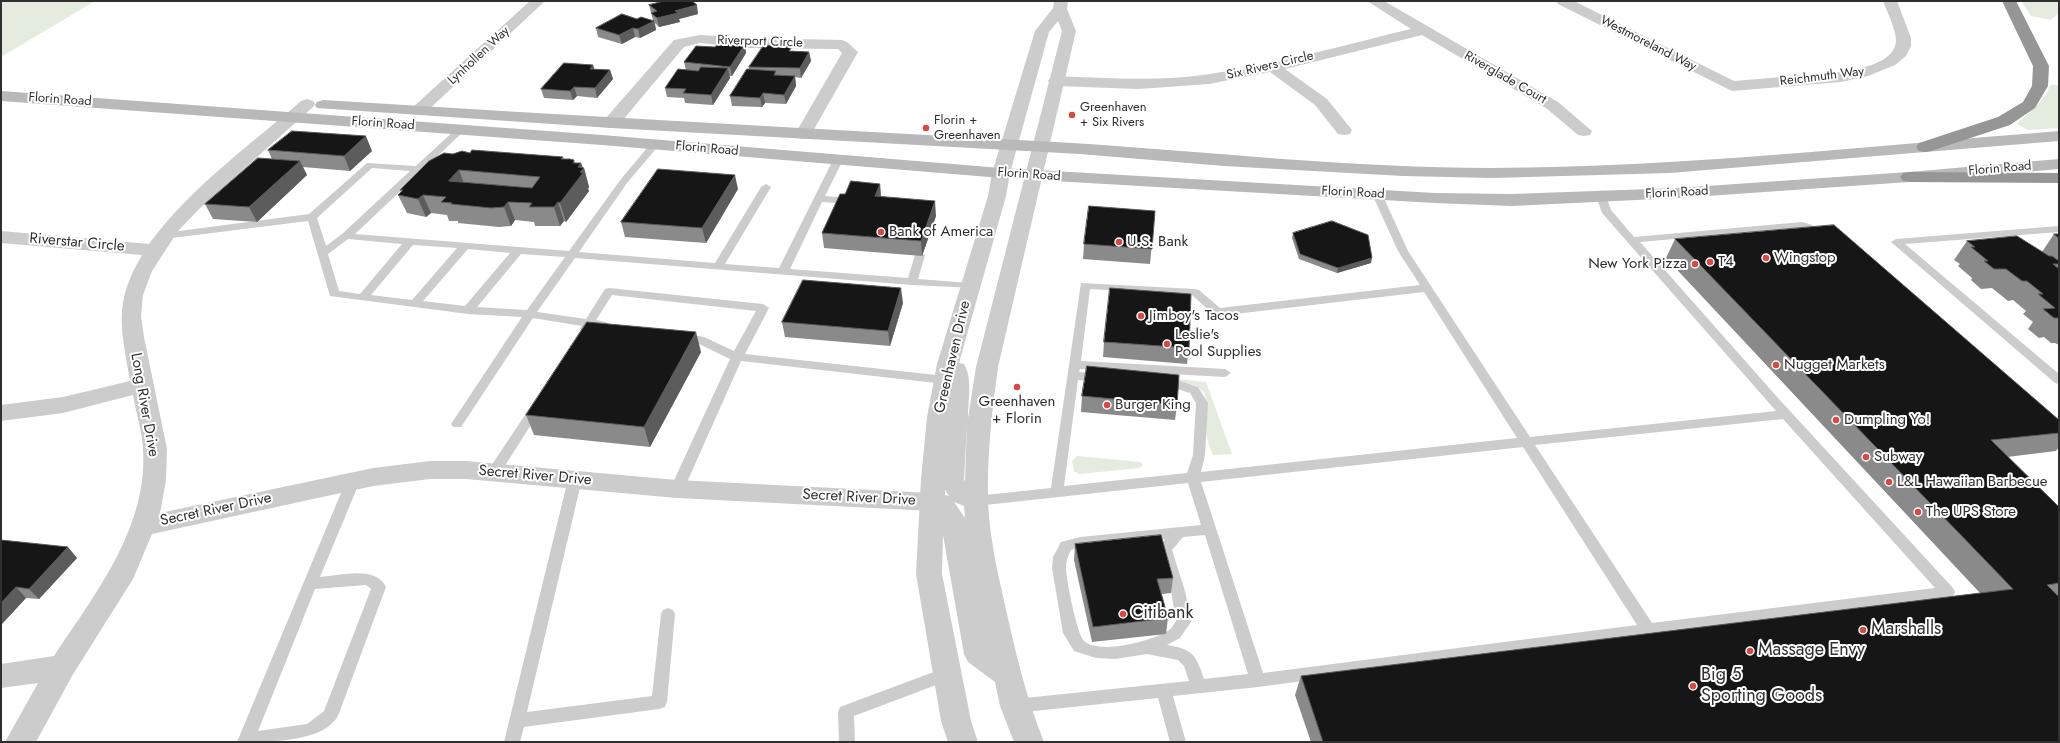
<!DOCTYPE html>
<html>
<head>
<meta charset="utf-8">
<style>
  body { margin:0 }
  #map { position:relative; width:2060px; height:743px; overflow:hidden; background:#fff; font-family:Jost,sans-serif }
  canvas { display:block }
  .frame { position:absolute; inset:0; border:2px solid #2f2f2f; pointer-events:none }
</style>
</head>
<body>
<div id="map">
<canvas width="2060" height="743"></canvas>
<div class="frame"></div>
</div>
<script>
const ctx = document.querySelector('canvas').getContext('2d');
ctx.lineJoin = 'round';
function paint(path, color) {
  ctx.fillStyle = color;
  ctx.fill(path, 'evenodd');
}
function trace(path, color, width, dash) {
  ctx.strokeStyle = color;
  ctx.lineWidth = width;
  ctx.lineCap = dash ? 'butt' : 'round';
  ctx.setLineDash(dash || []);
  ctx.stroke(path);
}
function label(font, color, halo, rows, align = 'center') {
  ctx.font = font + ' Jost,sans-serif';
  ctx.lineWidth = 4;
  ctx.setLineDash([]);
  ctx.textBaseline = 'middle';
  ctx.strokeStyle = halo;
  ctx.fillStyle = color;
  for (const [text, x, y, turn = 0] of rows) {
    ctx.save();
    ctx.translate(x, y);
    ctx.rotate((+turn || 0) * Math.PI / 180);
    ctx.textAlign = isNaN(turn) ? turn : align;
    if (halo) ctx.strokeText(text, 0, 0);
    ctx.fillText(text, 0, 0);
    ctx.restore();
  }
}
paint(new Path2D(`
  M1,1H95L1,57Z
  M2021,1H2059V13L2051,20L2031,16Z
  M2050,85H2059V128L2028,130L2017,124C2030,111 2044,103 2050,85Z
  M1176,379L1206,382L1232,454L1213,455C1211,450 1208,444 1207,438C1202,410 1220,385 1177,382Z
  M1077,456L1140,462L1143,465L1140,468L1079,474L1074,471L1072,461Z`), '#e4ebdf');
paint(new Path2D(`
  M460,127L465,130L463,132L355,234L569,251L621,179L652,142L655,141L660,144L627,183L579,252L715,263L761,187L766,184L771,187L725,264L779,268L833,160L838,157L843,160L825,196L850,198L855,201L850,204L822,202L790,269L908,278L915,255L920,252L925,255L918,279L970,283L976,286L974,288L912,285L575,258L537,312L586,319L605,289L609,288L763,304L769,308L745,354L945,376L951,380L945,384L741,361L684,489L682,493L677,494L672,493L670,489L730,359L697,343L677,340L675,337L681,333L704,337L734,351L756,311L612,295L596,320L606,322L608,325L606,328L592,327L590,331H582L580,328L582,326L533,318L461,427H453L451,424L522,317L468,314L330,296L308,221L164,239L159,236L164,233L309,214L367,163L416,166L457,128ZM372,168L410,171L342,234L326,246L317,218ZM348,239L402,244L360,294L339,291L328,254ZM413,245L457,248L412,300L371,295ZM468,249L510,253L465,306L423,301ZM521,254L565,257L527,310L477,307Z
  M1377,191L1382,194L1408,251L1530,437L1776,411L1602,213L1596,196L1597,194H1605L1611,210L1634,237L1802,222C1812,224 1821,229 1827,237L1826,239C1817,241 1809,231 1801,228L1640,242L1778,398L1953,588L1955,592L1953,596L1258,687L1173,696L1186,742H1170L1158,698L1015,713L1009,711L1007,706L1009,701L1015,699L1189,681L1184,666L1178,660L1147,654L1115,659L1096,658L1074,651L1063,633L1052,568L1053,557L1061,542L1080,537L1201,525L1188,483L976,506L971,505L969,501L971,497L976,496L1051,488L1081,283L1195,289L1199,290L1220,308L1420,285L1398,251L1372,194ZM1090,289L1192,295L1214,315L1218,316L1424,292L1517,438L1201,472L1205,455L1208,403L1198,387C1185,383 1171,376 1158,380L1156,383L1158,386L1171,387L1190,393L1196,403L1193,455L1187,473L1064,486L1078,380L1102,382L1108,378L1102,374L1079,372L1080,369L1225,377L1231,373L1225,369L1081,361ZM1783,419L1935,588L1652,623L1535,445ZM1523,447L1637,625L1263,673L1201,482ZM1205,535L1248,674L1204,679C1196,655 1193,649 1167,645L1180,638L1191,622L1185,591L1172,550L1183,537ZM1165,539L1158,549L1171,591L1176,621C1174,624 1172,628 1169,630C1153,641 1100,655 1084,641C1077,635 1066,579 1066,567C1066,561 1068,556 1071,550L1080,547Z
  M2059,226V232L1905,244L2059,374V384L2055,383L1891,242L1896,239Z
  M537,402L541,403L543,406L499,475H489L487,472L533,403Z
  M575,474L580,476L582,479L527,712L652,696L661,614L663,610L668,608L673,610L675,614L667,702L665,707L659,709L524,727L520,742H504L568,479L570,476Z
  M353,476L358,478L360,481L320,577C340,576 375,565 386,587L338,716C323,743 266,742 237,742L346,481L348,478ZM366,585L371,589L324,711L307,724L258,731L315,589Z
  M947,667L952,669L955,674L952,679L854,716L855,742H839L838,712L840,707Z`), '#ccc');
paint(new Path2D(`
  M530,1H545L425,113L419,115L413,113L411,110L413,107Z
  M1367,1H1384L1429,27L1558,102L1592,131L1590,135L1584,136L1578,135L1546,108L1422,35L1285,69L1327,99L1352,130L1350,134L1344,135L1338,134L1315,105L1270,72L1209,84L1139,89L1056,86L1050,84L1048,81L1050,78L1056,76C1107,78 1159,82 1210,74C1278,64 1344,45 1411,29Z
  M1556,1H1574L1734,81L1841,72C1859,69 1896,63 1896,40C1896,30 1887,11 1883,1H1897L1911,38V46L1906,56L1895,65L1868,76L1841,82L1732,91L1558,4Z
  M700,35L748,38L842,40L847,42L858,52L809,138L803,139L797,138L795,134L842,53L838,49L748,48L700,43L684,47L617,127L611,128L605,127L603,123L605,119L674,40Z
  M307,99L313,101L315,104L313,107L199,209L178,231L152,271L143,295L141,316L144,337L167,449L166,480L160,513L373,468L430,461H466L677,480L932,493L941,495L944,502L941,509L932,511L677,498L466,479H430L373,486L152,534L133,579L72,676L36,742H5L38,683L1,688V664L54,656C95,594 148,528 143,449C142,431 136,413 133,395L63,413L1,421V405L63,397L130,381C121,327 113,304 142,255L1,243V231L149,244C190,188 249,146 301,101Z`), '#ccc');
paint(new Path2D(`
  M1054,1H1068L1067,9L1076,31L998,367C992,411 987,455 988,500C989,532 996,565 1003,596C1014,646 1025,695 1044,742H1014L1000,706L995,682L968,662L964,654L943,535L942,574L971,721L978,742H948L941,721L916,574L921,479L927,417L937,364L988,196L992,173L1035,31L1053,8ZM1058,21L1062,31L976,367L968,418C968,401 973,379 964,364L959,363L1006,196L1010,173L1049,32ZM967,423L965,481L964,480ZM945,490L949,496L945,495ZM954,502L964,506L965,518Z`), '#ccc');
paint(new Path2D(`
  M1,91L602,135L1001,168L1435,193L1512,194L1678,188L1909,172L2059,159V169L1909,182L1678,198L1512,206L1435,203L1001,178L602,145L1,101Z
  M323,100C573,116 823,129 1073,143C1213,152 1352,168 1492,168C1682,167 1870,146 2059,131V141L1670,173L1492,178L1403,176L1224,166L1080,154L611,128L317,108L315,105L317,102Z`), '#b9b9b9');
paint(new Path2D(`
  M2002,1H2016L2049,66L2048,86L2035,108L2010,125L1931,151L1925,152L1919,151L1916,147L1919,143L1998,117L2023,102L2032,86L2033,66Z
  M1909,172L2059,173V183L1909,182L1903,181L1900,177L1903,173Z`), '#969696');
paint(new Path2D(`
  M649,5L698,14L679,19L680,22L659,27L655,23L656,30L640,38L635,37L622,44L598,37L596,28L637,19L653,20Z
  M745,44L746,53L732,76H729L730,78L713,105L685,103L684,98L667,97L665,88L686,70L684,62L715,47Z
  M793,51L809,52L811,61L801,78L795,77L796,86L786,104L765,103L762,107L732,106L730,96L749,70V67Z
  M593,65L594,69L610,70L613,79L597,98L577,96L573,100L544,98L541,89Z
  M268,150L372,151L350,171L303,167L307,175L257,222L213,219L205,204L272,159Z
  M470,153L563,157L564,159L575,163H581L583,168H584L589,187L588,189L589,191L566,222L564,221L560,226H535L534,222L515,220L511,226L499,227L458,223V221H449L447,215L431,213L426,217L407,213L398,195L401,192L400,190L453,154Z
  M880,184L881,197L936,216L922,256L824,248L822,233L845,194Z
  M738,189L706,243L625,237L621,222Z
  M1155,211L1150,264L1083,259L1084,244Z
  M1293,233L1371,263L1337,273L1299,259L1292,238Z
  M2054,234H2059V345L2055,343H2051L2044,337L2039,338L2028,329L2033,322L2023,314L2026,311L2013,300L2008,301L1992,288L1981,289L1971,280L1972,278L1958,266L1960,264L1954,260L1967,241L2042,252Z
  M1675,239L2059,420V447L2056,451L2007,457L2059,507V742H1311L1295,695L1301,676L1980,593L1666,258Z
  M903,303L890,346L785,337L782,322Z
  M1104,342L1189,348L1187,364L1103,357Z
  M701,352L650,447L534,435L526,415Z
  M1082,396L1177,405L1175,420L1081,412Z
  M1,540L77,558L39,599L26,598L1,625Z
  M1075,544L1173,578L1171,593L1162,594L1168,618L1166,634L1092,642L1074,560Z`), '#8a8a8a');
paint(new Path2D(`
  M697,5L698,14L679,19L680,22L659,27L657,18L675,11Z
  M654,21L656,30L640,38L638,29Z
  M633,28L635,37L622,44L619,35Z
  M745,44L746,53L732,76L730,67Z
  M809,52L811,61L801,78L800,68Z
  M593,65L596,74L590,69Z
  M728,68L730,78L713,105L711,95Z
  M610,70L613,79L597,98L595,88Z
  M795,76L796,86L786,104L784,95Z
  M574,87L577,96L573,100L570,91Z
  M763,93L765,103L762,107L760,98Z
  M366,136L372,151L350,171L344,156Z
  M574,160L579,177L578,167L581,163L583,169L584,168L589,187L588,189L589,191L566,222L560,203L573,163Z
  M300,161L307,175L257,222L249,207Z
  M459,170L466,189L449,181Z
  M735,175L738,189L706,243L702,228Z
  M880,184L881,198L875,196Z
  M423,195L431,213L426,217L418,199Z
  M935,201L936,216L922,256L921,241Z
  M508,202L515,220L511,226L504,207Z
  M558,202L564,221L560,226L554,207Z
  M1372,258L1371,263L1337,273L1338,268Z
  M901,288L903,303L890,346L888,331Z
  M696,332L701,352L650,447L644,427Z
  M68,547L77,558L39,599L29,589Z
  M16,587L26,598L1,625V603Z`), '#5c5c5c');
const building = new Path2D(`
  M664,1H692L697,5L675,11L678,13L657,18L651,13L657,11L649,5Z
  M622,14L637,19L641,17L654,21L638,29L633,28L619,35L596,28Z
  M718,43L745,44L730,67L684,62L696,46L715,47Z
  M764,45L792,47L789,51L809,52L800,68L749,67Z
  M564,63L593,65L590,69L610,70L595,88L574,87L570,91L541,89Z
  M701,67L728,68L711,95L683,93L686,89L665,88L678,69L698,71Z
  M747,69L776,71L774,75L795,76L784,95L763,93L760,98L730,96Z
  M292,131L366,136L344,156L268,150Z
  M472,150L563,157L561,159H570L574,160L573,163H581L578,167L584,168L580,172L583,173L560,203L558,202L554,207H529L532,203L508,202L504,207L491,208L451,204L452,203L441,202L446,197L423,195L418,199L398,195L403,190H400L429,161L444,153L453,154L462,151L470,153ZM459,170L540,177L532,188L449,181Z
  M258,158L300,161L249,207L205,204Z
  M658,169L735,175L702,228L621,222Z
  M851,181L880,184L875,196L935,201L921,241L822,233L840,194H845Z
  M1089,206L1155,211L1152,249L1084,244Z
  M1332,221L1368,235L1372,258L1338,268L1300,254L1293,233Z
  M1834,225L2059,420V433L1991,440L2059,507V583L2047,585L2059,597V742H1323L1301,676L2013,589L1675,239Z
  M2054,234H2059V238Z
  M2017,236L2049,256H2052L2059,261V264H2053L2059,269V318H2054L2043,309L2055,308L2038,294H2043L2027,281H2022L2006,269H1994L1984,261H1988L1971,247H1975L1967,241Z
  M803,280L901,288L888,331L782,322Z
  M1110,288L1191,294L1189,348L1104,342Z
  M587,322L696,332L644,427L526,415Z
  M1087,366L1179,375L1177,405L1082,396Z
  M1161,535L1173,578L1157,579L1168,618L1093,627L1075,544Z
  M1,540L68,547L29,589L16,587L1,603Z`);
paint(building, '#161616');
trace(building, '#5c5c5c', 1);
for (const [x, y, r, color] of [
  [1072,115,4,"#d44a44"],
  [926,128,4,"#d44a44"],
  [881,232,4,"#d44a44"],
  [1119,242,4,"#d44a44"],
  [1766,258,4,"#d44a44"],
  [1710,262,4,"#d44a44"],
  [1695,264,4,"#d44a44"],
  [1141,316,4,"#d44a44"],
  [1167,344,4,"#d44a44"],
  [1776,365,4,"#d44a44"],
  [1017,387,4,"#d44a44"],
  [1107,405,4,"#d44a44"],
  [1836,420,4,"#d44a44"],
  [1866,457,4,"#d44a44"],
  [1889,482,4,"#d44a44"],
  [1918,512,4,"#d44a44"],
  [1123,614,4,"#d44a44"],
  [1863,630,4,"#d44a44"],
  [1750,651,4,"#d44a44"],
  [1693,686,4,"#d44a44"]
]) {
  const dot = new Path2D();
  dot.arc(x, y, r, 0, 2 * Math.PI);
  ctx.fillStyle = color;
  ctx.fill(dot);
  trace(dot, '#fff', 1.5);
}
label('13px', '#2f2f2f', '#fff', [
  ["Riverport Circle",760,42,2],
  ["Westmoreland Way",1648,44,27],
  ["Lynhollen Way",479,56,-43],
  ["Six Rivers Circle",1270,66,-13],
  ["Reichmuth Way",1822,77,-7],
  ["Riverglade Court",1505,78,30],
  ["Florin Road",60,100,4],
  ["Florin Road",383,124,4],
  ["Florin Road",707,149,5],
  ["Florin Road",2000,169,-5],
  ["Florin Road",1029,175,4],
  ["Florin Road",1353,193,3],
  ["Florin Road",1677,193,-3]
]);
label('13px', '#2f2f2f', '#fff', [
  ["Greenhaven",1080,108],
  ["+ Six Rivers",1080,123],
  ["Florin +",934,121],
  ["Greenhaven",934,136]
], 'left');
label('15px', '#2f2f2f', '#fff', [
  ["Bank of America",889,232],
  ["U.S. Bank",1127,242],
  ["Wingstop",1774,258],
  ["T4",1718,262],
  ["New York Pizza",1687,264,"right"],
  ["Jimboy's Tacos",1149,316],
  ["Leslie's",1175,335],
  ["Pool Supplies",1175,352],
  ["Nugget Markets",1784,365],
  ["Greenhaven",1017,402,"center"],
  ["+ Florin",1017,419,"center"],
  ["Burger King",1115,405],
  ["Dumpling Yo!",1844,420],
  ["Subway",1874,457],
  ["L&L Hawaiian Barbecue",1897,482],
  ["The UPS Store",1926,512]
], 'left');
label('15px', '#2f2f2f', '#fff', [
  ["Riverstar Circle",77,243,5],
  ["Greenhaven Drive",953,357,-77],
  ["Long River Drive",144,405,80],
  ["Secret River Drive",535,476,5],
  ["Secret River Drive",859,498,3],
  ["Secret River Drive",216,510,-12]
]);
label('18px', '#2f2f2f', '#fff', [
  ["Citibank",1131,614],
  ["Marshalls",1871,630],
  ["Massage Envy",1758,651],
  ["Big 5",1701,676],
  ["Sporting Goods",1701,697]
], 'left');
</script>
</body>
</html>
